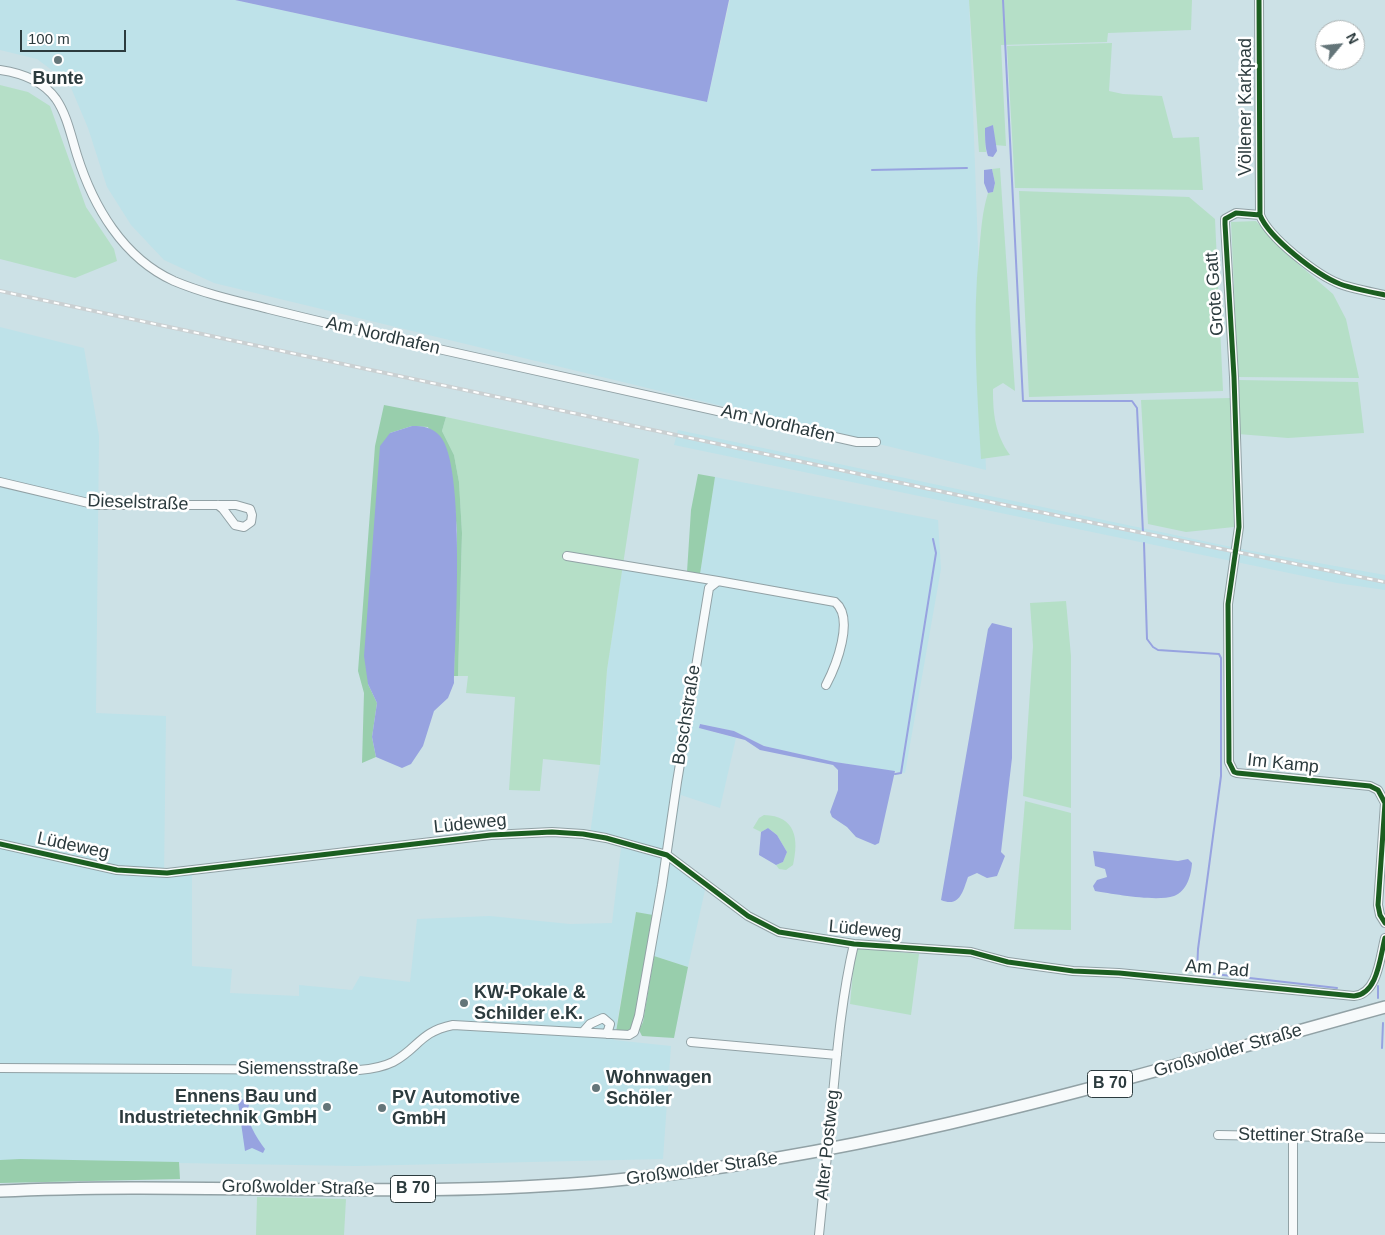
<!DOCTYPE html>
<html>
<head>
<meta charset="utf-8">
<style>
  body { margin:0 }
  #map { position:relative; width:1385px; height:1235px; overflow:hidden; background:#cce1e6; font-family:Helvetica,sans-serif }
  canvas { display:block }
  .north { position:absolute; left:1315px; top:20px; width:50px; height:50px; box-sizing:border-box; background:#fff; border:1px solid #abb1b2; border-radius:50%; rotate:62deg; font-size:14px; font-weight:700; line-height:20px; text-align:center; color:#2c3b3e }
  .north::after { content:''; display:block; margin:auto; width:18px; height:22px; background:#647579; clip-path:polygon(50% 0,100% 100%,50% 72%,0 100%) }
  .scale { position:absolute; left:20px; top:30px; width:106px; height:22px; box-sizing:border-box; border:2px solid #2c3b3e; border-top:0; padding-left:6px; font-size:15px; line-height:18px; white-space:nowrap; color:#2c3b3e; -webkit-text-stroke:4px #fff; paint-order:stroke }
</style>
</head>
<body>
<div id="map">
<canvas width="1385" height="1235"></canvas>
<div class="north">N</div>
<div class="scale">100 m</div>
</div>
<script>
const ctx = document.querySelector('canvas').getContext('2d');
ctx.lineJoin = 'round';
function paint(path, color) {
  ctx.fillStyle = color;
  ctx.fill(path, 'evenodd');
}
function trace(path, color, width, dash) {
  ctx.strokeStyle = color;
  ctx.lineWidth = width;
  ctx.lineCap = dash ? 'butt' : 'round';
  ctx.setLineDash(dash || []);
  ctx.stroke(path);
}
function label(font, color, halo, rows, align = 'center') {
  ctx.font = font + ' Helvetica,sans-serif';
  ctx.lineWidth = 5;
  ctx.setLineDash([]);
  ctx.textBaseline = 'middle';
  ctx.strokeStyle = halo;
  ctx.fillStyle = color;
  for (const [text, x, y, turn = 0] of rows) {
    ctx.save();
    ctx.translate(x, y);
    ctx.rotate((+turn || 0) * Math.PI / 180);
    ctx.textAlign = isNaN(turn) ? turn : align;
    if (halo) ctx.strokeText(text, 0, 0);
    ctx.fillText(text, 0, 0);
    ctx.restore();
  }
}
paint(new Path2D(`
  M0,0H235L707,102L730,0H969L986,470L214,283L164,260L131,225L107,187L88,128L69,83L37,59L0,50Z
  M0,327L84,348L99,436L96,713L166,716L164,877L192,875V966L232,969L230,993L299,996V985L352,990L360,976L410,982L417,919L490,916L570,924L612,923L622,839L590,834L602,749L607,670L623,562L700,574L715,477L938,520L941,569L905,773L835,762L764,746L734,731L700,724L699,728L736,738L720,808L681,795L670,861L705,890L688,967L654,956L661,917L636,912L614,1040L671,1046L663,1159L356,1166L0,1160Z
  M678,430L1241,549L1385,575V590L1337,583L674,445Z`), '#bee2e9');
paint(new Path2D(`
  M969,0H1192L1191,30L1108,33L1107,42L1001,45L1006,146L995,145L993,125L985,135L986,152H979Z
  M1112,43L1109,91L1123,94L1162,96L1173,138L1199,137L1203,190L1015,188L1007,46Z
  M0,85L28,92L50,106L86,207L114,249L117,261L75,278L0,259Z
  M1000,168L1015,391L1003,383L993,389C993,414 995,434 1010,455L981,459C977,390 972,321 979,253C981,232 982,212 988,193L993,192L995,183L992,169Z
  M1019,191L1189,197L1215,219L1223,391L1029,397Z
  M1256,221L1282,250L1333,294L1346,319L1359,378L1238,377L1231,222Z
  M1238,380L1358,382L1364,433L1288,438L1238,434Z
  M1231,398L1234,527L1186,532L1148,524L1141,400Z
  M446,417L639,459L607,670L600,765L543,759L540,791L509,790L515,697L466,693L468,676H458L462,533L459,482L454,455L442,431Z
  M1066,601L1071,656V808L1023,796L1033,646L1030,603Z
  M1025,801L1071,813V930L1014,929Z
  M764,815C796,816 799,839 793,865L786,870L779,869L776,865L783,862L787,852L777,835L768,828L761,832L753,828L759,818Z
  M860,948L919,954L911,1015L850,1004L855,950Z
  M257,1197L346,1199L344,1235H256Z`), '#b5dfc7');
paint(new Path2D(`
  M384,405L446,417L442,431L454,455L459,482L462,533L458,676H454L457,531L455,510L428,427L412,426L390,433L368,684L377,703L372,737L376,757L362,763L364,693L358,671L375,446Z
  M698,474L715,477L700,574L687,572L691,510Z
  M636,912L653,915L637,1016L631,1031L616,1032Z
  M654,956L688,967L674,1038L642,1036L639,1030L643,1022Z
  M20,1159L179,1162L180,1179L0,1183V1160Z`), '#98ceac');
paint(new Path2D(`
  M235,0H729L707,102Z
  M993,125L997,151L993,157L988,156C985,148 985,137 985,128Z
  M992,169L995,183L993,192L988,193L984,183V170Z
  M412,426C423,426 432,427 440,436C466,465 455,638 454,683L448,698L434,711L423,746L411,764L402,768L376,757L372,737L377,703L368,684L364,656L380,446L390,433Z
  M992,623L1012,628V758L1001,852L1005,856L997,876L987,878L977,873L968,877C963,891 960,908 941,900L988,629Z
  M700,724L734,731L764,746L835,762L895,771L879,843L875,845L856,837L847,827L832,817L830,812L838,790V770L833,765L760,750L745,740L699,728Z
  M768,828L777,835L787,852L783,862L776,865L759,855L761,832Z
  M1093,851L1178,861L1188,859L1192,863C1191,876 1187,891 1174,896C1156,902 1114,894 1095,891L1093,886L1097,880L1107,877L1105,869L1095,866Z
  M240,1099L246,1100L249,1105C244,1119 257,1138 265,1149L263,1153L252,1148L245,1151L238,1102Z`), '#97a3e0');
trace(new Path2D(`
  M1003,0L1023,401H1132L1137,408L1143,533
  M872,170L967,168
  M1144,543L1147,639L1153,647L1158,650L1219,654L1221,658V776L1198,949L1197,972L1337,988
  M895,774L901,773L936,553L933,539
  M1378,986V998
  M1382,1048L1383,1023`), '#97a3e0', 2);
const street = new Path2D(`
  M1259,0L1260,215C1269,238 1317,275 1340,284C1354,289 1370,292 1385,295
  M0,70C21,73 43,81 56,99C67,115 71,136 77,155C93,206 123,258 174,281C205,294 237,301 269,309C321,322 373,334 425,346C569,378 713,410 857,442H876
  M1260,215L1236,213L1225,219V224L1234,377L1239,527L1228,604L1229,762L1234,772L1237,773L1370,786L1378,790L1385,803L1378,905L1380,915L1385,923
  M0,482L97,505H236L250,509L252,515L251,522L244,527L235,525L223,509L218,505
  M567,556L718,581
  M0,844L117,870L167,873L491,835L552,832L583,834L606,838L667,855L748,916L779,932L854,944L971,952L1008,962L1073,971L1119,973L1354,996C1378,994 1380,957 1385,938
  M583,1032L590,1024L603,1018L610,1024L607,1034
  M691,1042L837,1055
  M0,1068L359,1070C371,1069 383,1067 393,1062C419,1048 419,1032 453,1025L629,1035L634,1032L639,1016L662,885L677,782L709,588L718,581L835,602C855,618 836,666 826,685
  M830,1126C836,1065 840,1004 854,944
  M1218,1135L1385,1138
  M819,1235L825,1175
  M1293,1235V1137`);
const primary = new Path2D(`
  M0,1191C202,1181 405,1200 607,1181C875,1156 1127,1078 1385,1007`);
trace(street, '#91a1a5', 10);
trace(primary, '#91a1a5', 14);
trace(street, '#f7fafb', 8);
trace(primary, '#f7fafb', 11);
const rail = new Path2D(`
  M0,291L1000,504L1385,582`);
trace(rail, '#cad0d2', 4);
trace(rail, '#fff', 2, [5.5]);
const streetBridge = new Path2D(`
  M825,1175L830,1126`);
trace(streetBridge, '#91a1a5', 10, []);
trace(streetBridge, '#f7fafb', 8);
trace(new Path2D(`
  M1259,0L1260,215C1269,238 1317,275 1340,284C1354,289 1370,292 1385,295
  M1260,215L1236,213L1225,219V224L1234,377L1239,527L1228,604L1229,762L1234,772L1237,773L1370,786L1378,790L1385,803L1378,905L1380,915L1385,923
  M0,844L117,870L167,873L491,835L552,832L583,834L606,838L667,855L748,916L779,932L854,944L971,952L1008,962L1073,971L1119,973L1354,996C1378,994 1380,957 1385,938`), '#1b5e20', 5);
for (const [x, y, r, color] of [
  [58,60,5,"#647579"],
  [464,1003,5,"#647579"],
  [596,1088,5,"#647579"],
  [327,1107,5,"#647579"],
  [382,1108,5,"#647579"]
]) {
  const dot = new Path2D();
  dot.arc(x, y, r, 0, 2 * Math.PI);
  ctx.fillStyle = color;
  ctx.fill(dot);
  trace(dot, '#fff', 2);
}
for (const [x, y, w] of [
  [1110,1084,45],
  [413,1189,45]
]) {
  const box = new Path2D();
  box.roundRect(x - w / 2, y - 13.5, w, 27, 4);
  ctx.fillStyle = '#fff';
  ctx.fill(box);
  trace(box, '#2c3b3e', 1);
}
label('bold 16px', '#2c3b3e', null, [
  ["B 70",1110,1084],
  ["B 70",413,1189]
]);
label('bold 18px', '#2c3b3e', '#fff', [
  ["Bunte",58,79,"center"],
  ["KW-Pokale &",474,993],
  ["Schilder e.K.",474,1014],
  ["Wohnwagen",606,1078],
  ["Schöler",606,1099],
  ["Ennens Bau und",317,1097,"right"],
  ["Industrietechnik GmbH",317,1118,"right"],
  ["PV Automotive",392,1098],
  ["GmbH",392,1119]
], 'left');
label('18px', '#2c3b3e', '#fff', [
  ["Völlener Karkpad",1246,107,-90],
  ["Grote Gatt",1215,294,-94],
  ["Am Nordhafen",383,336,13],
  ["Am Nordhafen",778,424,13],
  ["Dieselstraße",138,503,2],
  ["Boschstraße",687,715,-81],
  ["Im Kamp",1283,764,6],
  ["Lüdeweg",470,824,-6],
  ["Lüdeweg",73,846,12],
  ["Lüdeweg",865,930,5],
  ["Am Pad",1217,969,5],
  ["Großwolder Straße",1228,1051,-16],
  ["Siemensstraße",298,1069],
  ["Stettiner Straße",1301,1136,1],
  ["Alter Postweg",828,1145,-84],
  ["Großwolder Straße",702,1169,-8],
  ["Großwolder Straße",298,1188,1]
]);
</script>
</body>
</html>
